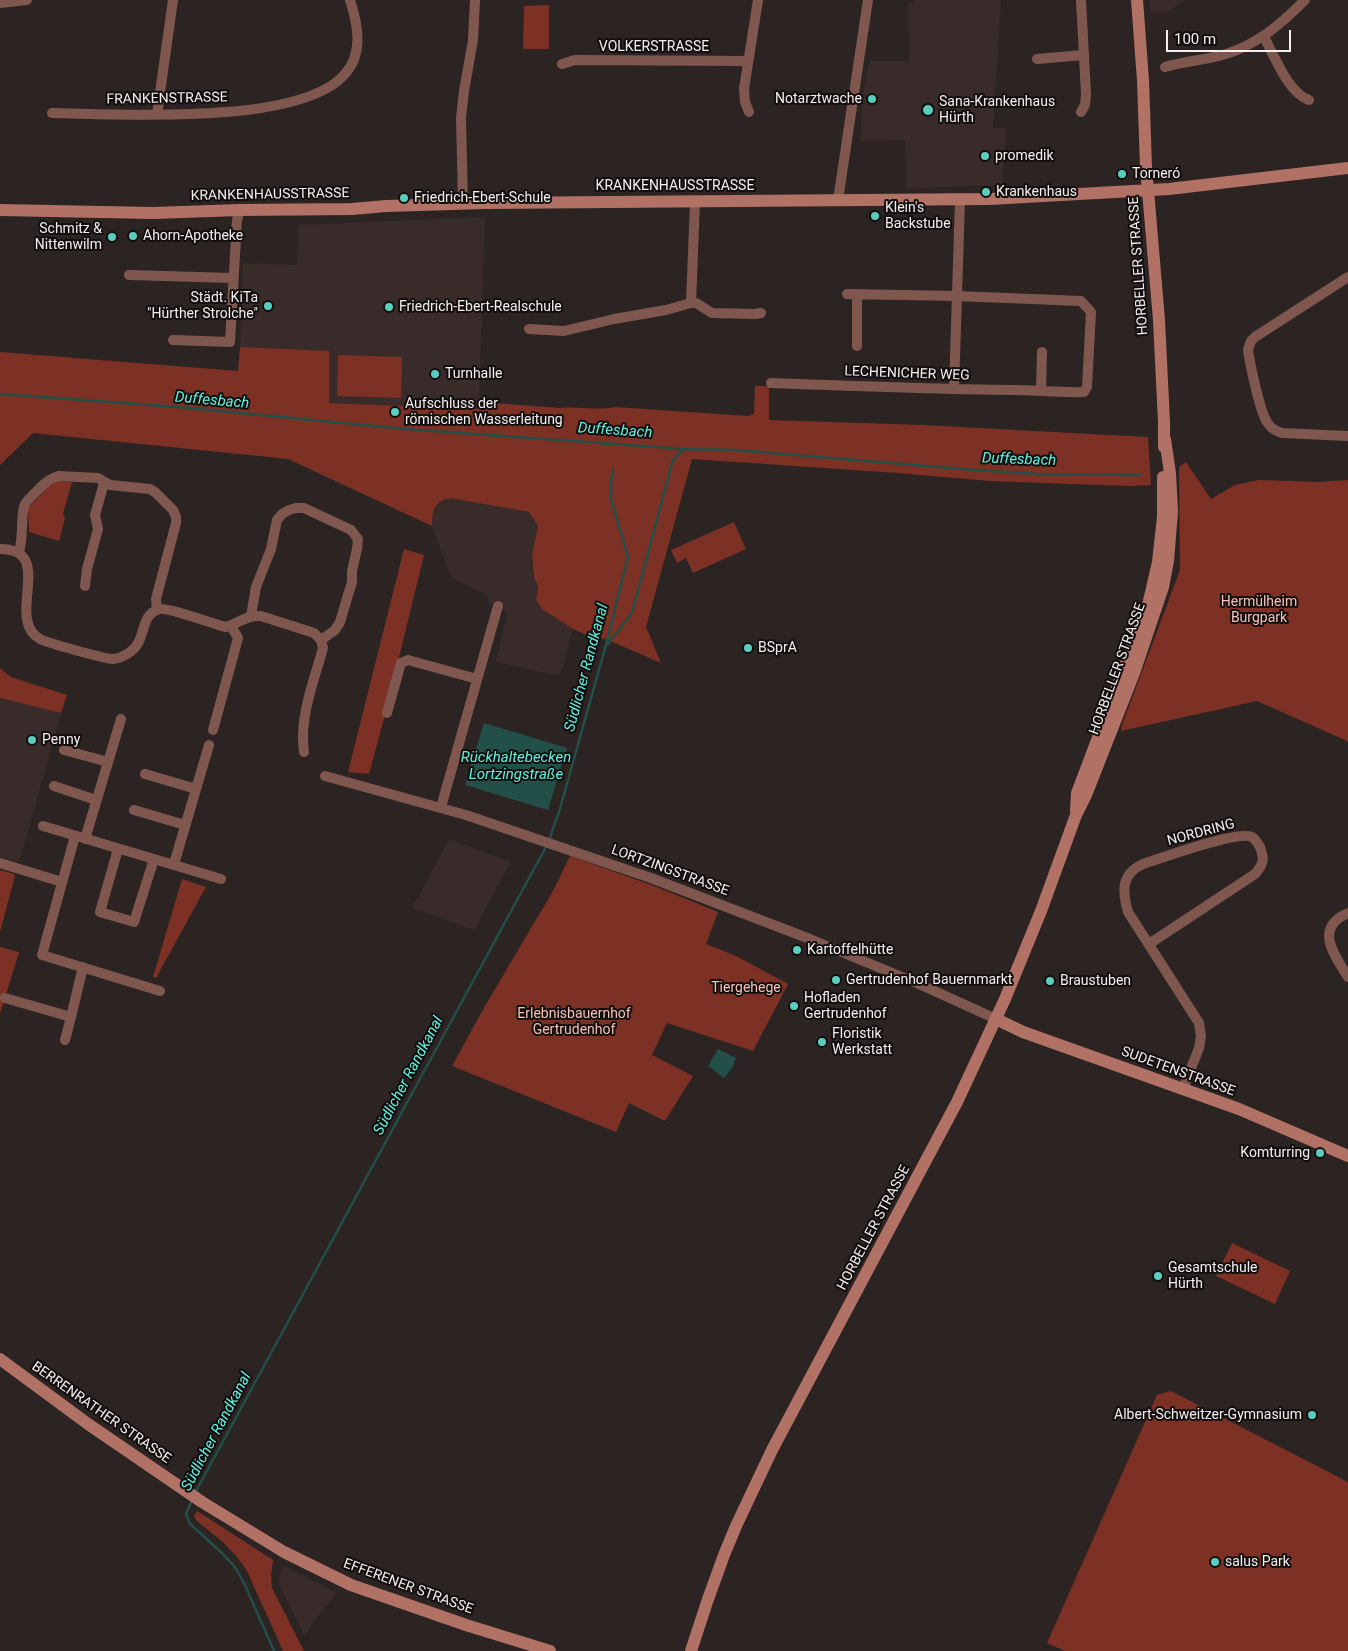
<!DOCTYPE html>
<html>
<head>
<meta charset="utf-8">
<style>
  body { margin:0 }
  #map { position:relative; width:1348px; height:1651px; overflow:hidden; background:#2c2423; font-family:Roboto,sans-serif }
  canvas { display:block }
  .scale { position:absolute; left:1166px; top:30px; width:125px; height:22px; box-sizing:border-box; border:2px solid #f5efee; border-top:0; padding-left:6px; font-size:15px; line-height:18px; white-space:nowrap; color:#f5efee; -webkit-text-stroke:4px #120e0e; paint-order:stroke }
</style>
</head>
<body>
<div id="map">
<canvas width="1348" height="1651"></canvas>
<div class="scale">100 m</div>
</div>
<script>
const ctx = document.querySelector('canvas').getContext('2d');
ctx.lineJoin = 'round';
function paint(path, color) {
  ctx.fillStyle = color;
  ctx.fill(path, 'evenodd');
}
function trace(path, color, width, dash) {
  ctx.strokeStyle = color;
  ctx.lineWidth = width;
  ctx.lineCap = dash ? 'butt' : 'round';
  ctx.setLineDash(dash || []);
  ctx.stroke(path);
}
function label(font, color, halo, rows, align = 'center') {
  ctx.font = font + ' Roboto,sans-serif';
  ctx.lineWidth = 4;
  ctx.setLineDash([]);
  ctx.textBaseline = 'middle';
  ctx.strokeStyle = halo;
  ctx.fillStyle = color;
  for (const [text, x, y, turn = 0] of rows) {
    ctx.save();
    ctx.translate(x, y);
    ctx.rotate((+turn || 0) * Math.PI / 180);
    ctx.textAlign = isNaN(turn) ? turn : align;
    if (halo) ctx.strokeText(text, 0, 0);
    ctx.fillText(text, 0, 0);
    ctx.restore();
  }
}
paint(new Path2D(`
  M914,0H1001L993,128L1007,127L1002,186L985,185L906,189L905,140L860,141L863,93L870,61H909L908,3H914Z
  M1150,0H1184L1170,11L1151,13Z
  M485,217L479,409L329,403V351L240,347L243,263L297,265L298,225Z
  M451,498L529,512L538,526L532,554L534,577L538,585L536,600L542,609L573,629L560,676L496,662L507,614L501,608L489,603L487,595L451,577L432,526V518L438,504L443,499Z
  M0,698L61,713L20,860L17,861L0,857Z
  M449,839L511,862L474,930L412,908Z
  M283,1566L336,1593L304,1635L278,1583Z`), '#392b29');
paint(new Path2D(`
  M549,5V49H523L524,6Z
  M240,347L329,351V403L478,409L479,402L560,408C578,406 597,411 615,407L748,416L754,414L755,386H769V420L922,425L1148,437L1151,485L1129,486L989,481L898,473L692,459L646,627L661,663L608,640L589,636L573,629L542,609L536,600L538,586L534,577L532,554L538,526L529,512L450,498C434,501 432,512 432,526L288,459L33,433L0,465V352L238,371Z
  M338,355L402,357L401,398L337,396Z
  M1186,462L1211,499L1235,485L1259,480L1319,482L1348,480V742L1345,740L1257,701L1121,731L1122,725L1180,570L1179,467Z
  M57,481L72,482L63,514L65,518L59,541L29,532L28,508L47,488Z
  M734,522L746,549L693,573L686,558L677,563L671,550Z
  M404,549L424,555L385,715L369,774L348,772Z
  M0,668L11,677L67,695L61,713L0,698Z
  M570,856L654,886L718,912L706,944L738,957L788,984L753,1051L667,1023L652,1055L693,1076L665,1121L629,1103L616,1132L452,1066L485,1006L553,891Z
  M0,870L14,874L15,876L0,932Z
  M182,879L206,887L156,978L153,977Z
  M0,947L19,952L0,1014Z
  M1232,1243L1290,1271L1275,1304L1216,1276Z
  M1171,1391L1348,1482V1651H1065L1047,1643L1157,1395Z
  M197,1511L273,1560L271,1576L272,1588L304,1651H283L247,1571L237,1557L224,1543L197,1521L194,1516Z`), '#7d3124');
paint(new Path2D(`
  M484,723L567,748L548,810L465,785Z
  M718,1049L736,1058L732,1068L724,1078L708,1066Z`), '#224f48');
trace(new Path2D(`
  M0,394L178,407L405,429L684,449L735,450L974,470L1038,474L1140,475
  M608,644L632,613L672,463L677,455L683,450
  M549,840L559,812L606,645L628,557L611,499V482L613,470
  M195,1493L547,845
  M192,1500L186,1514L190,1524L221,1552L235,1567L244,1583L274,1651`), '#224f48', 2.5);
trace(new Path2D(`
  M1081,0L1086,94L1085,105L1081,112
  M0,3L27,0
  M1264,37C1274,55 1288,93 1309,100
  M1037,59L1083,55
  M562,64L575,60L748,61
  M1165,67C1185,61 1206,60 1226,54C1258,44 1281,24 1305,0
  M749,112L745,102L744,89L758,0
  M52,113C119,114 298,126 344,75C364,54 358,25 350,0
  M157,114L173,0
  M838,200L868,0
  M463,203L461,118L464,91L473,40L475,0
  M129,275L233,278
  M1348,277L1255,337L1251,341L1248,350C1250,364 1260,412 1267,422C1271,429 1276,431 1282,433L1348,436
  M691,303L695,202
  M529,329L564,331L614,319L666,310L691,303H696L712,313L756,314L761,313
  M173,340L230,342L237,220L240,210
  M857,346V294
  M771,383C851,386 931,389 1011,390C1035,390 1060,393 1084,392L1087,387L1091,312L1081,301L957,296L847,294
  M954,389L960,200
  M1041,390L1042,352
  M0,549C57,549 4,619 40,639C47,643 106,659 113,659C123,658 134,651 138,643C145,631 143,614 159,609C167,607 214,624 225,627C239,624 245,615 261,616L314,633L321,640L323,648C314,681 299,717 304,752
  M19,552C24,538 20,513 25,504C28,499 34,494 39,489C45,483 50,478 59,476L98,478L110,485L150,489L156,493L173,510L176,517V523L156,599L157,610
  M85,586L87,569L98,529L95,515L104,483
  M251,616L256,587L271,549L277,520L282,514L289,510L296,508H304L351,530L358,539L357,549L352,571V582L340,622L335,630L321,640
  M387,713L401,663L408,660L477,679
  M213,730L238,638L231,626
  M64,750L108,762
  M145,774L196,789
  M325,776L466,815L651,878L810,939L919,984L996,1019
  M54,786L96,800
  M441,807L498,606
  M134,810L185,825
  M43,826L221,879
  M75,836L42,955L160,991
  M85,839L121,719
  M118,849L100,912L134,922L154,859
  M0,863L62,882
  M174,864L209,745
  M1348,913C1313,928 1335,956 1348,977
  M1149,944L1255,874C1262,866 1265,860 1261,850C1260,846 1256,840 1252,837C1239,830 1161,858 1143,864C1121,874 1122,891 1128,912L1199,1023L1201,1036L1199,1048L1183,1089
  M5,998L71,1017L83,967
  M65,1040L71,1017`), '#80574f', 10);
trace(new Path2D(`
  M1137,0L1143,80L1146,167L1159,320L1164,422V447
  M0,210L153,213L240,210L352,209L386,206L485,203L989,199L1169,189L1348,168
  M1076,810L1077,793L1148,605L1158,562L1163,517V477
  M996,1019L1023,1032L1239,1109L1348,1156
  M0,1359L88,1424L202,1502L284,1552L351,1585L466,1625L550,1651
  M691,1651L707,1602L724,1555L736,1526L772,1450L957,1102L1005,999L1041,911L1076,815L1086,795L1134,673L1163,587L1168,561L1172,512L1170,473L1165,439`), '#b27165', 12);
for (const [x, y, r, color] of [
  [872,99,5,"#59cebf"],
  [928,110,6,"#59cebf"],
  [985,156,5,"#59cebf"],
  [1122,174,5,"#59cebf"],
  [986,192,5,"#59cebf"],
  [404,198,5,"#59cebf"],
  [875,216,5,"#59cebf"],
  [133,236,5,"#59cebf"],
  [112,237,5,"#59cebf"],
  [268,306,5,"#59cebf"],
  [389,307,5,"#59cebf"],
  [435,374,5,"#59cebf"],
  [395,412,5,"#59cebf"],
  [748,648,5,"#59cebf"],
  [32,740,5,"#59cebf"],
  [797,950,5,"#59cebf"],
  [836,980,5,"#59cebf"],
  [1050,981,5,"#59cebf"],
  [794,1006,5,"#59cebf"],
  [822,1042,5,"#59cebf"],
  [1320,1153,5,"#59cebf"],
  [1158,1276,5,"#59cebf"],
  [1312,1415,5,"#59cebf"],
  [1215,1562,5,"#59cebf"]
]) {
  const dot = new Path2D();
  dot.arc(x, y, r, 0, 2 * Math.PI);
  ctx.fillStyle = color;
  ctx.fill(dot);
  trace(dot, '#120e0e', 2);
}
label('14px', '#f5efee', '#120e0e', [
  ["VOLKERSTRASSE",654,47],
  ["FRANKENSTRASSE",167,99,-1],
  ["KRANKENHAUSSTRASSE",675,186],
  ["KRANKENHAUSSTRASSE",270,195,-1],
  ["HORBELLER STRASSE",1139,266,-94],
  ["LECHENICHER WEG",907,374,2],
  ["HORBELLER STRASSE",1118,669,-70],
  ["NORDRING",1201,833,-15],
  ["LORTZINGSTRASSE",670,871,20],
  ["SUDETENSTRASSE",1178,1072,20],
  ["HORBELLER STRASSE",874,1228,-62],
  ["BERRENRATHER STRASSE",101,1413,35],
  ["EFFERENER STRASSE",408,1587,20]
]);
label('14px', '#f5efee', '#120e0e', [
  ["Notarztwache",862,99,"right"],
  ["Sana-Krankenhaus",939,102],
  ["Hürth",939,118],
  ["promedik",995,156],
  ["Torneró",1132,174],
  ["Krankenhaus",996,192],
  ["Friedrich-Ebert-Schule",414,198],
  ["Klein's",885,208],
  ["Backstube",885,224],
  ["Schmitz &",102,229,"right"],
  ["Nittenwilm",102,245,"right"],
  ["Ahorn-Apotheke",143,236],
  ["Städt. KiTa",258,298,"right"],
  ["\"Hürther Strolche\"",258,314,"right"],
  ["Friedrich-Ebert-Realschule",399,307],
  ["Turnhalle",445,374],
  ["Aufschluss der",405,404],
  ["römischen Wasserleitung",405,420],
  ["BSprA",758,648],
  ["Penny",42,740],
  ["Kartoffelhütte",807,950],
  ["Gertrudenhof Bauernmarkt",846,980],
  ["Braustuben",1060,981],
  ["Hofladen",804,998],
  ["Gertrudenhof",804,1014],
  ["Floristik",832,1034],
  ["Werkstatt",832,1050],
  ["Komturring",1310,1153,"right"],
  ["Gesamtschule",1168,1268],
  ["Hürth",1168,1284],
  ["Albert-Schweitzer-Gymnasium",1302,1415,"right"],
  ["salus Park",1225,1562]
], 'left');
label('14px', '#f7c2b8', '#120e0e', [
  ["Hermülheim",1259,602],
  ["Burgpark",1259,618],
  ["Tiergehege",746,988],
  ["Erlebnisbauernhof",574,1014],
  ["Gertrudenhof",574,1030]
]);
label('italic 15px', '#63f1df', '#120e0e', [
  ["Duffesbach",212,401,5],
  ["Duffesbach",615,431,4],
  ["Duffesbach",1019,460,2],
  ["Südlicher Randkanal",587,668,-75],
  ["Rückhaltebecken",516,758],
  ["Lortzingstraße",516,775],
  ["Südlicher Randkanal",409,1076,-62],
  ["Südlicher Randkanal",217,1432,-62]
]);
</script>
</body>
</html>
